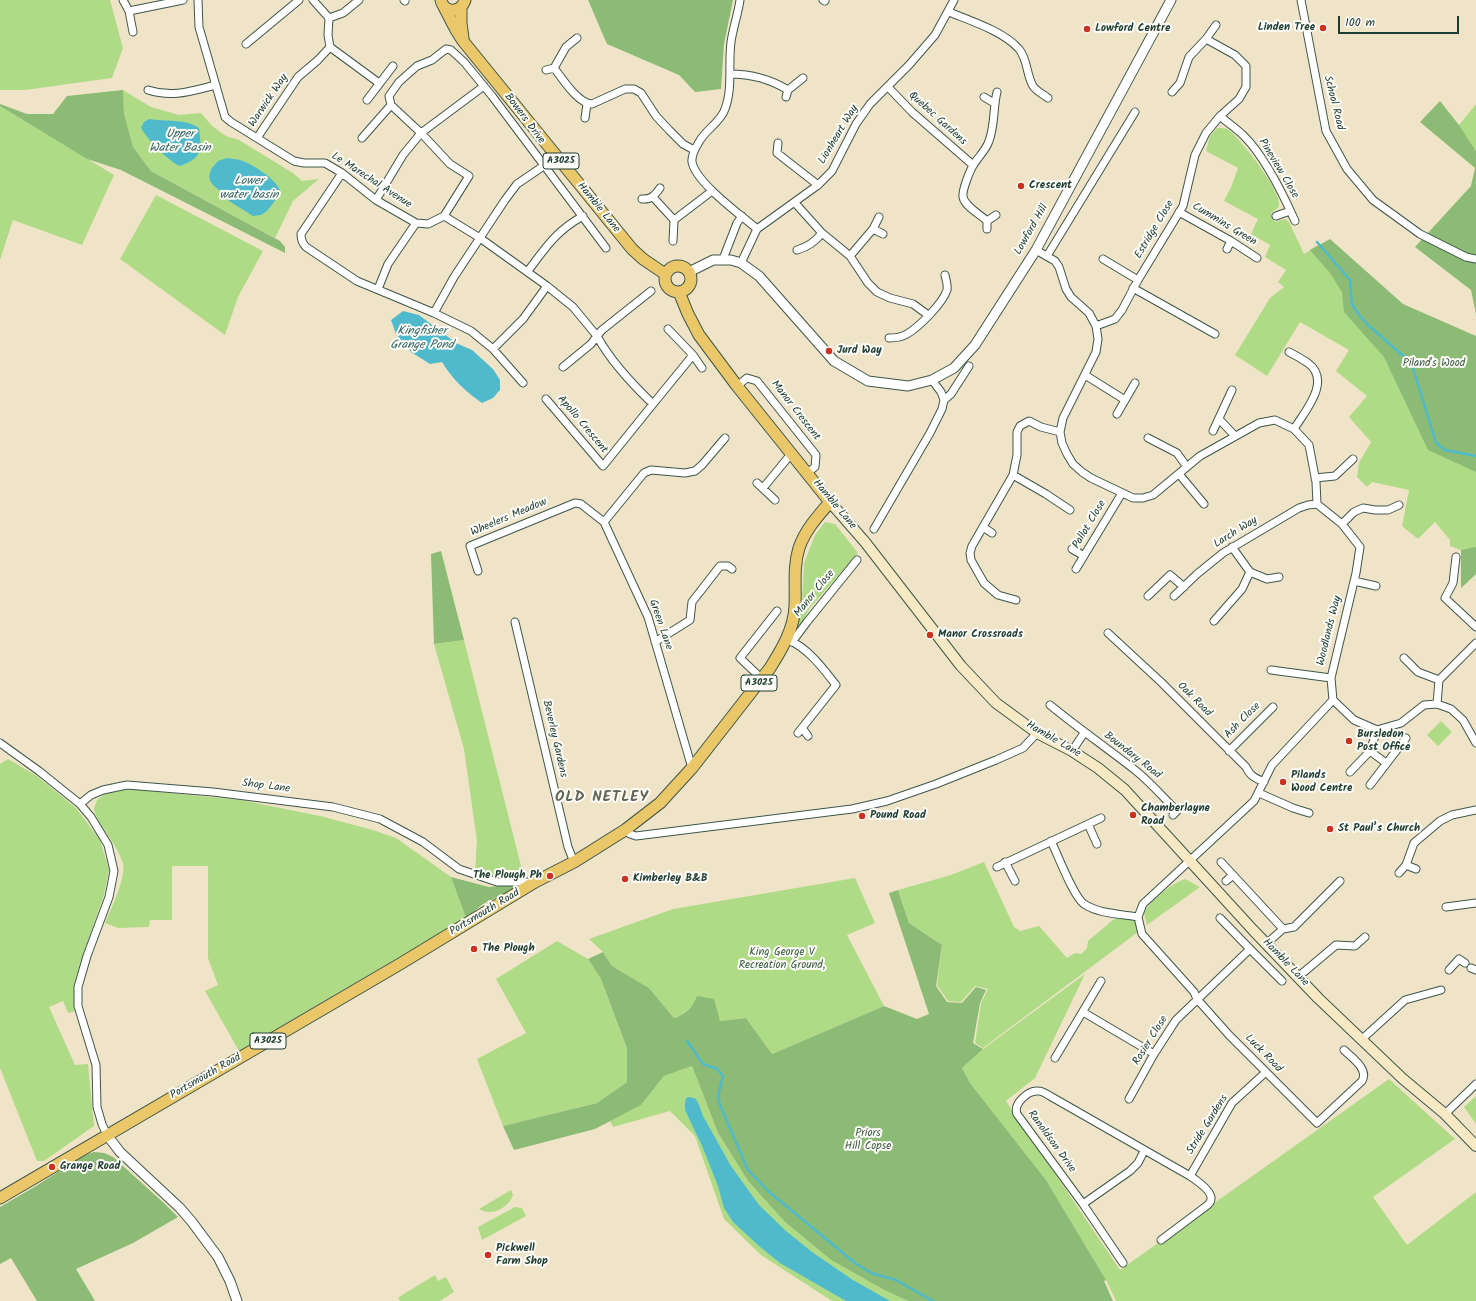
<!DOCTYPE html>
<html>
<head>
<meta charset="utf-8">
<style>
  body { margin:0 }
  #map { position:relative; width:1476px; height:1301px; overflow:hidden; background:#f0e4c8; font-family:Kalam,sans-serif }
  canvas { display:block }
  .scale { position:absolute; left:1338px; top:16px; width:121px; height:18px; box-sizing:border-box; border:2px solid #1f3d34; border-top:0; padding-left:5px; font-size:12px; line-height:14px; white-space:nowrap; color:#1f3d34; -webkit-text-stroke:3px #fdfcf7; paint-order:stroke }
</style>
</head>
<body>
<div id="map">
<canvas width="1476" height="1301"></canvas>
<div class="scale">100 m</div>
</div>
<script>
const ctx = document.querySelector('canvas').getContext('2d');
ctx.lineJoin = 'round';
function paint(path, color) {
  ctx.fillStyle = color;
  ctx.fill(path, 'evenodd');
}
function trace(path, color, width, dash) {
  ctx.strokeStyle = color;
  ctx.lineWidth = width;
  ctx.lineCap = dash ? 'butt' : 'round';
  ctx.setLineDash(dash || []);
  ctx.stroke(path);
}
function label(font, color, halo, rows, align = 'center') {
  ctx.font = font + ' Kalam,sans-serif';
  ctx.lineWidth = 4;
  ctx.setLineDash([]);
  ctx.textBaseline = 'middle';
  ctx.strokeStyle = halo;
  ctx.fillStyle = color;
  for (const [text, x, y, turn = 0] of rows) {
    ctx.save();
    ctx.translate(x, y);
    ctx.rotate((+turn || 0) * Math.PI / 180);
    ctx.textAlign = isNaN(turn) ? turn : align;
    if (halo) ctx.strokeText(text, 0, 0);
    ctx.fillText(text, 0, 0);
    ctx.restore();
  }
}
paint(new Path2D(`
  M0,0H110L123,48L112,78L25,90H0Z
  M123,90L151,107L179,115L201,113L212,126L226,136L239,140L293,173L302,181L319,179L293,201L275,238L151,171L133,147L124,113Z
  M1476,104V151L1459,125Z
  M0,106L114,175L82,245L13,220L0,260Z
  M1217,128C1221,128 1226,128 1229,130C1241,140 1283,192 1279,207L1271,213L1275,222L1285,219L1289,222L1304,254L1318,245L1348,282L1476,459V574L1461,588V550L1450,546V540L1435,522L1418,539L1402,526L1409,490L1372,482L1367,487L1357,477L1359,463L1371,442L1349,417L1367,396L1336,371L1349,350L1300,322L1267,376L1235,355L1270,298L1284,287L1278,282L1286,270L1265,257L1270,245L1251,234L1258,219L1224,201L1232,185L1238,168L1206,151L1210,136Z
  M156,195L263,251L238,297L225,335L120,259Z
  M825,522L835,524L858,553L810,608L799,628L797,627L802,604L804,563L815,535Z
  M464,640L522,870L501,877L475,871L477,841L464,749L434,644Z
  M1441,721L1452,732L1438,746L1427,735Z
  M8,759L37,776L76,808L100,840L109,870L104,895L81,961L74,984L75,1011L68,1013L63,1001L49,1007L75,1065L88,1064L94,1126L44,1161H37L0,1068V764Z
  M128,789L241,800L320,816L373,830L396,838L451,877L466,918L239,1051L205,991L218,985L208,958V866H172V920H150L149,927L118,928L105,923C111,909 126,878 123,864C119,846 96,823 94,809C94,807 96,803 97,800L105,794Z
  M984,862L1014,927L1020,931L1039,926L1067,958L1075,953L1081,954L1087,948L1088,941L1120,914L1134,917L1138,932L983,1048L975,1043L981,1003L988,989L975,986L961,1002L948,1001L937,985L942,945L909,923L898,890L951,875Z
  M855,878L875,923L847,935L884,1006L772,1054L746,1018L720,1021L697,996C692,1008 686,1013 674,1018L649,988L612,966L603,952L589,939L673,909Z
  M1185,879L1200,887L1147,925L1144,913C1151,899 1171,884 1185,879Z
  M557,941L588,959L601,979L627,1050V1082L597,1103L503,1126L477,1059L526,1033L496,979Z
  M1085,974L1035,1078L1006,1101L1120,1270L1389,1079L1455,1139L1373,1197L1407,1245L1476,1192V1301H1116L1106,1280L1046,1180L970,1083L962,1068L983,1049Z
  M692,1066L718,1133L748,1181L785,1222L831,1260L884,1290L908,1301H832L761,1255L724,1219L695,1136L670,1111L613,1127L610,1121L641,1105L664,1076Z
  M1476,1096V1124L1464,1107Z
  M511,1190L513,1195C509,1208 491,1217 479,1209Z
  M515,1207L522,1208L526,1216L482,1240L478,1227Z
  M435,1275L438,1281L446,1277L454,1292L440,1301H400L398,1298L402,1295Z`), '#afdb87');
paint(new Path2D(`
  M588,0H733L724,44L721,89L695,92L679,75L607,44Z
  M123,90L124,113L133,147L151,171L280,241L285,247V253L121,170L87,159L0,106V104L27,114H53L67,96Z
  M1440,101L1459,125L1476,151V314L1471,290L1415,247L1471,186L1475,168L1420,122Z
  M1330,239L1403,304L1476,336V472L1428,450L1384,357L1344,312L1342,292L1330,273L1310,250Z
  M1476,547V574L1461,588V550Z
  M441,551L464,640L434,644L431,554Z
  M451,877L489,887L512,885L514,889L483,904L466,918Z
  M898,890L909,923L942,945L936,986L947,1002L962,1003L976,987L986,990L980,1003L973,1043L983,1049L962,1068L970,1083L1046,1180L1106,1280L1104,1281L1113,1301H908L884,1290L831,1260L785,1222L748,1181L718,1133L692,1066L664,1076L641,1105L595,1129L514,1150L503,1126L597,1103L627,1082V1049L601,979L588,959L603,952L612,966L649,988L674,1018C686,1014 692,1008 697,996L714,999L720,1021L746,1018L772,1054L884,1006L917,1019L929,1014L889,893Z
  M94,1152L104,1153L113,1157L165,1204L178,1217L133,1243L76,1269L95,1301H37L11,1258L0,1264V1207L36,1186L83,1156Z`), '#8bbb74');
paint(new Path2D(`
  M149,119C166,122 184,118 199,128C202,150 202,159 179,166C163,156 151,144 141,128L144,122Z
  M227,158C232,159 238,159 243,161C255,166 278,180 281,193L267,211L261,215L253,216L229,201L223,193L214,186L210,181L209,176L211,169L218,161Z
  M403,311L419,315L456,343L472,350L493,369L500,380V390L493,398L482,403C464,390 454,381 442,362L430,364L411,352L396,334L391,320Z
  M690,1097L696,1099L699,1105L703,1116L731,1166L759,1205L786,1231L812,1252L853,1280L890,1301H846L780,1263L759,1246L733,1222L724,1208L718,1186L703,1148L685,1110V1104L686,1098Z`), '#50bacd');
trace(new Path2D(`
  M1317,242L1350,280L1352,304L1359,315L1368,325L1408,360L1414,371L1436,443L1445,450L1476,456
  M687,1041L703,1064L717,1069L723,1076L718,1096L720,1105L748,1170L768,1191L855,1263L871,1273L896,1280L933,1301`), '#50bacd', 2.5);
const minor = new Path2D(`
  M123,0L129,11L133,32
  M198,0L199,27L225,117L231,122L294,161L304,163H325L342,173L376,200L416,223L428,224L444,216L480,238L547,286L573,307L597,336L602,330L651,291
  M404,0L405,1
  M740,0C738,14 733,28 731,42C728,64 733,88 725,109C721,122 705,130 699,142C696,147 691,155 692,162C696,183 741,215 757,229
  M823,0L825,1
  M1301,0L1326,131L1347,169L1373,200L1420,234L1466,257L1476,259
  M129,11L183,0
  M949,12C971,21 1003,31 1019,49C1028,60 1026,74 1033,86C1036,91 1043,94 1048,98
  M329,18L343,13L359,0
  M246,44L299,0
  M330,47L379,83
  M554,68C562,78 578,104 592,104L625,89H634L641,93L656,116L669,130L683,144L694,150
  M546,70L554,68L566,47L577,38
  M730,74C750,74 770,79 788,90
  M888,87L912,112L973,165
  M148,90C173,98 191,91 216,85
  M1172,92L1180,83L1189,57L1206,39L1216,25
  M786,97L788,90L803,78
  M984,97L994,103
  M367,100L393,66
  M1220,116C1228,123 1237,129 1244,136C1265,157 1283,194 1295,221
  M585,118L587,104
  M257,138L298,77L318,60L330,47L328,35L329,18L313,0
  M362,138L391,105
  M778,143L777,153L818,185
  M342,173L301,234C301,240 302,243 306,247L357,281L434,313L471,331L493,349L523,383
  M653,197L674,220L673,241
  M642,199C651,200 655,195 660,188
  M376,200L403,155L421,133L484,86
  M795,203L822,233L850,256L868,283L877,292L890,298L913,304L928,315
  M1179,212L1231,241L1257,258
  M444,216L469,176L450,164L421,133L391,105L389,96L399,82L417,66L432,60L446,49L451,50L464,62L492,96L606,248
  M1276,216L1290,211
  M674,220L712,191
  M987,221L996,215
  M873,229L883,234
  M987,229V221C980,214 965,207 963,197C962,190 970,170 974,164C979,156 986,150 989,141C995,125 993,108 997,92
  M1227,249L1231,241
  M797,250C808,247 815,242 822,233
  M1036,250L1055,261L1059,267L1066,289L1071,297L1089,313L1096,326L1098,339L1096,352L1063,418L1060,432L1062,443L1067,454L1073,464L1082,472L1091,478L1133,498H1143L1153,495L1200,456L1259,423L1275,420L1294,429L1309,445L1316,482L1317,504
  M850,256L873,229L879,217
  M1047,256L1135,112
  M723,259L737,223L742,216
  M1103,259L1138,280
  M741,263L757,229L818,185L832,171L856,124L870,104L909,65L935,35L954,0
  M528,271C546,247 556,231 583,216
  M1133,288L1215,334
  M378,289L388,264L416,223
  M434,313L454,277L505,200L517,184L545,165
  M1096,326L1115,319L1122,310L1138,280L1183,206L1195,155L1206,133L1220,116L1239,99L1246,87V66L1235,55L1206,39
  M889,338C896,338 902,337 907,334C919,327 943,303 947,290C948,285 946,280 945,275
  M493,349L523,319L547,286
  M1289,352C1295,355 1302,359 1308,363C1332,381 1305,411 1294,429
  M693,355L702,368
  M563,367L591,344L597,336C611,362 632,384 653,404L693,355L668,329
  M1085,375L1125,400
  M737,386L747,378L757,381L816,455L815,467L807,473
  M546,399L603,466L653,404
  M944,400L951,394L969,366
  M1117,414L1135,383
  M1219,419L1235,436
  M1213,431L1232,390
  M1148,438L1177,453L1187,467
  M1179,474L1204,504
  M1013,475L1046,494L1070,510
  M1315,478L1335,476L1353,459
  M757,483L775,500
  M763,488L791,454
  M1317,504L1342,524L1360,547L1356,573L1331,678L1333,700L1354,720L1377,730L1401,723L1424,705L1437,704L1451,709L1463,720L1476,743
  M604,522L644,473L651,470L685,473L695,471L702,465L725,438
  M1342,524L1354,512L1363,508L1375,510H1388L1399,505
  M983,527L992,533
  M874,529L930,433L942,409L944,400L941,392L932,380
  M1072,549L1084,556
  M1456,557L1453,583L1445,598L1476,627
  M1076,569L1122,493
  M478,571L470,546L575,503L581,504L604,522L648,617L692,768
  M1250,572L1267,579L1279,577
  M1354,581L1376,586
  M1148,596L1170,575L1184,587
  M1174,596L1197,574L1223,553L1299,508L1308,505L1317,504
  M1016,600L998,595L984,583L971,560L970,553L972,546L1013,475L1017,455V432L1020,426L1029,421L1041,427L1060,432
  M1214,621L1242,589L1250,572L1232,547
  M515,622L568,847L574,862
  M1108,633L1161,682L1246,767C1250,776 1255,778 1264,782
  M787,639C808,648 822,667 836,685L798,733
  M655,642L690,620L692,602L720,566H728L732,569
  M792,642L807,622L857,560
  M1404,658L1418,672L1439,680
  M1271,670L1331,678
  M762,679L740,658L777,611
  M1437,704L1439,680L1476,643
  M1050,705C1078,728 1107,748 1135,770C1150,782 1163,797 1177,811L1173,815
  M803,729L808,736
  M0,743L39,771L80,804L91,817L108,845L114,871L109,897L87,956L78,987V1006L96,1065L97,1107L102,1124L107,1135
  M1072,751L1084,733
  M1229,751L1273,707
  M1370,751L1386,763
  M1350,772L1370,751L1377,730
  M1370,785L1406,738
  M1259,793L1293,808L1309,813
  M80,804L91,795L103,790L127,785L213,792L333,807L380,819L423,842L459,869L497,882H533
  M1088,824L1097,844
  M625,830L630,834L636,836L852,809L887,801L936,784L996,760L1023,748L1037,733
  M1051,841C1058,855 1073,896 1084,904C1099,914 1121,914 1138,917L1143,904L1254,801L1272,765L1333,700
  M1005,862L1015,881
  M1221,862L1283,929L1294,927L1340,881
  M1406,865L1416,869
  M997,867L1101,818
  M1399,873L1406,865L1414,843L1440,821L1452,815L1476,810
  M1226,881L1233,875
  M1446,907L1476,903
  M1138,917L1142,934L1194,992L1197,999L1229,1035L1317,1123L1362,1081C1369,1069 1352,1058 1344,1050
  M1220,918L1250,949L1282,981
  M1266,944L1283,929
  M1471,968L1476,970
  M1449,970L1459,959L1465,963
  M1298,977L1336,945L1355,946L1365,937
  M1083,1012L1154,1054
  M1361,1040L1405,1000L1441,990
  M1055,1058L1101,981
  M1129,1099L1154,1054L1176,1020L1250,949
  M1445,1114L1476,1084
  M1190,1176L1232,1103L1266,1072
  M1083,1204L1130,1171L1138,1163L1144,1151
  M1123,1263L1083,1204L1017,1114C1013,1104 1028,1090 1038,1091C1042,1091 1047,1094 1050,1096L1190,1176C1196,1180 1212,1191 1211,1199C1211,1203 1208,1205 1205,1207L1161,1240`);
const tertiary = new Path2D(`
  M689,272L713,260H731L741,263L759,276L834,361L868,381L908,386L932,380L954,368L975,345L1036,250L1171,0
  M107,1135L120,1152L180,1208L192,1222L218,1257L230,1281L237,1301`);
const secondary = new Path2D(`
  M830,502L865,542L961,666L996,703L1037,733L1072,751L1098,768L1125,790L1253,930L1318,998L1403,1079L1445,1114L1476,1146`);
const primary = new Path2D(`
  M441,0C444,14 461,13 465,0
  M444,7L456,30L463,41L632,249L643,259L665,274
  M461,7V23L463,38
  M665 279a13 13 0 1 1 26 0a13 13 0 1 1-26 0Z
  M0,1198L400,964L535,882L574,862L625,830L660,803L692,768L770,668C782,649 794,629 795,606C796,586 793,567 799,548C805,530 818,516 830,502L737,386L699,335L688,314L679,292`);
trace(minor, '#3e564a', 9);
trace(tertiary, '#3e564a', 11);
trace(secondary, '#3e564a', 12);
trace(primary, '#3e564a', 13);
trace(minor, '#fff', 7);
trace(tertiary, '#fff', 9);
trace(secondary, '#f7e9c3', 10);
trace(primary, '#eac769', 11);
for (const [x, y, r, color] of [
  [1323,28,4,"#c8321e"],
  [1087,29,4,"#c8321e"],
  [1021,186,4,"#c8321e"],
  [829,351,4,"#c8321e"],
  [930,635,4,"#c8321e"],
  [1349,741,4,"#c8321e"],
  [1283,782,4,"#c8321e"],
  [1133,815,4,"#c8321e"],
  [862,816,4,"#c8321e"],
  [1330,829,4,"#c8321e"],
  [550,876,4,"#c8321e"],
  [625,879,4,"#c8321e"],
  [474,949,4,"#c8321e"],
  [52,1167,4,"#c8321e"],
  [488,1255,4,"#c8321e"]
]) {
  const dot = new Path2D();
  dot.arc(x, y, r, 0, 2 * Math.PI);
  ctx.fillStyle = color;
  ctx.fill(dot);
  trace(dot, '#fdfcf7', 1.5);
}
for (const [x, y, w] of [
  [561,161,36],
  [759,683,36],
  [268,1041,36]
]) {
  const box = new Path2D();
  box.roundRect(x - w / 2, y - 8, w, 16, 3);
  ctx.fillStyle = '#fdfcf7';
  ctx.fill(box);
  trace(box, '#1f3d34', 1);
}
label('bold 10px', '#1f3d34', null, [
  ["A3025",561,161],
  ["A3025",759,683],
  ["A3025",268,1041]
]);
label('bold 11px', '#1f3d34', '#fdfcf7', [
  ["Linden Tree",1315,28,"right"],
  ["Lowford Centre",1095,29],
  ["Crescent",1029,186],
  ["Jurd Way",837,351],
  ["Manor Crossroads",938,635],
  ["Bursledon",1357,735],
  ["Post Office",1357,748],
  ["Pilands",1291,776],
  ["Wood Centre",1291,789],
  ["Chamberlayne",1141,809],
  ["Road",1141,822],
  ["Pound Road",870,816],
  ["St Paul’s Church",1338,829],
  ["The Plough Ph",542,876,"right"],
  ["Kimberley B&B",633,879],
  ["The Plough",482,949],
  ["Grange Road",60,1167],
  ["Pickwell",496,1249],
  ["Farm Shop",496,1262]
], 'left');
label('11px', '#1f3d34', '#fdfcf7', [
  ["Warwick Way",269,101,-56],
  ["School Road",1333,103,76],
  ["Bowers Drive",524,119,53],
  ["Quebec Gardens",937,119,42],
  ["Lionheart Way",839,135,-59],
  ["Pineview Close",1278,169,59],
  ["Le Marechal Avenue",371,181,33],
  ["Hamble Lane",598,208,51],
  ["Cummins Green",1224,225,31],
  ["Lowford Hill",1032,230,-60],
  ["Estridge Close",1155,230,-59],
  ["Manor Crescent",795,411,52],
  ["Apollo Crescent",582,425,50],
  ["Hamble Lane",834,505,50],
  ["Wheelers Meadow",509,518,-23],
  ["Pallot Close",1090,525,-59],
  ["Larch Way",1236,533,-32],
  ["Manor Close",815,594,-51],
  ["Green Lane",660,625,71],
  ["Woodlands Way",1330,631,-76],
  ["Oak Road",1194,700,45],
  ["Ash Close",1243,721,-45],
  ["Beverley Gardens",554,739,77],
  ["Hamble Lane",1053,740,30],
  ["Boundary Road",1132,756,38],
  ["Shop Lane",266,787,7],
  ["Portsmouth Road",485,913,-31],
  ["Hamble Lane",1285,963,46],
  ["Rosier Close",1151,1041,-58],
  ["Luck Road",1263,1054,46],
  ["Portsmouth Road",206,1077,-30],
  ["Stride Gardens",1208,1125,-58],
  ["Ranoldson Drive",1051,1142,54]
]);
label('11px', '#3c5d45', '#fdfcf7', [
  ["Piland's Wood",1434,364],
  ["King George V",782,953],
  ["Recreation Ground,",782,966],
  ["Priors",868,1134],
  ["Hill Copse",868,1147]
]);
label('italic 12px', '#2e6262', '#fdfcf7', [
  ["Upper",180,135],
  ["Water Basin",180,149],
  ["Lower",249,182],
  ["water basin",249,196],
  ["Kingfisher",422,332],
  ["Grange Pond",422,346]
]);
ctx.letterSpacing = '1px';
label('bold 15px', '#656756', '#fdfcf7', [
  ["OLD NETLEY",602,798]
]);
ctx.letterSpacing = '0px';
</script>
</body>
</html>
